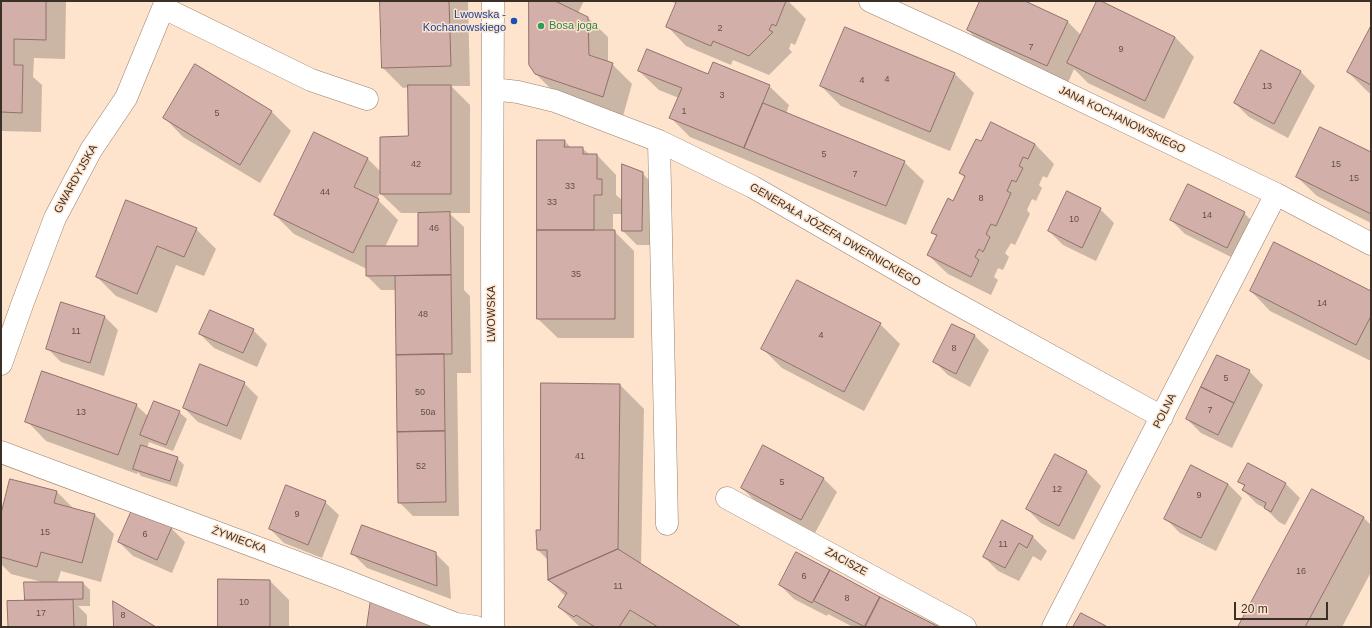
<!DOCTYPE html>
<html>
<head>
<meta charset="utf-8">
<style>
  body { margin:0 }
  #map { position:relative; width:1372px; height:628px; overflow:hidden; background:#fee3cd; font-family:Arial,sans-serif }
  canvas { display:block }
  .frame { position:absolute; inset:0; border:2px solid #3a3027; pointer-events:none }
  .scale { position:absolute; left:1234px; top:602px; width:94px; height:18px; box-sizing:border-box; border:2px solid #3a3027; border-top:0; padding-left:5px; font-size:12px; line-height:14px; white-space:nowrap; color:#3a3027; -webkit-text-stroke:3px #fee3cd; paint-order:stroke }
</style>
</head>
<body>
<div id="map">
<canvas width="1372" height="628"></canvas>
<div class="frame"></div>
<div class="scale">20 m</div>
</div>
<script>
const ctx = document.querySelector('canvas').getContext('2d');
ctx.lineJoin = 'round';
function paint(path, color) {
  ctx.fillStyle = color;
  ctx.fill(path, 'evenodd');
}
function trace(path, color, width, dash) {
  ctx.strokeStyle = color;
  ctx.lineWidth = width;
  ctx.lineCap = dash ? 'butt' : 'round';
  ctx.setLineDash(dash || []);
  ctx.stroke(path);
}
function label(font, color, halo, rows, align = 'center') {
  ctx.font = font + ' Arial,sans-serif';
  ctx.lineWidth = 3;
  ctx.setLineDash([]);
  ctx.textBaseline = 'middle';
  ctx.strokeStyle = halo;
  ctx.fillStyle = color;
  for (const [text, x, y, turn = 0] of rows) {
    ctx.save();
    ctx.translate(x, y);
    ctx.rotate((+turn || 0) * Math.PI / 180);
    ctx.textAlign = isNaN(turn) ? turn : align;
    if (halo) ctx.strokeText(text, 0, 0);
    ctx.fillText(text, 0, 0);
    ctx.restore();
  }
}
paint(new Path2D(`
  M1,1H66L65,59L34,58L33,77L42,85L41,132L1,131Z
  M381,1H468L470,86H451L470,105V213H449L464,227V290L470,296L471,373H457L459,516H413L399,502L396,290H381L367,276V269L294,234L275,215L368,159L381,172L409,138V87L403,88L383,68ZM380,193L401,213H419V247H385L398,220L377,199Z
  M530,1H584L578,13L588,18L608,37V63L612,64L632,84L623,116L555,93L535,73Z
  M670,1H788L806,19L795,45L791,43L789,49L792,52L769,75L733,60L731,65L686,46L667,26L677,4Z
  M981,1H1023L1067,21L1081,35L1099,1L1175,37L1194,57L1164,119L1088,83L1074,69L1067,85L987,50L968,30Z
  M1371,28V94L1368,92L1348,72Z
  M1261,52L1301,72L1315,86L1288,138L1249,117L1235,103Z
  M196,66L272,112L291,131L260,183L183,137L164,117Z
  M639,71L709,75L769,86L789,105L786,114L904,162L924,181L906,225L690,137L671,118L679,98L659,90Z
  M954,73L974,93L950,151L841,106L821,86Z
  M564,140L571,148H582L590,155H597L616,175V195L623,201L642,173L656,187V245H637L623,231V214H613V231H614L634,251V338H558L538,319Z
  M982,143L1035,144L1054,164L1047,178L1043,176L1039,185L1042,188L1036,201L1032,199L1027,210L1030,214L1015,245L1011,243L1005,253L1009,257L1003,270L998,268L994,277L998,280L991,295L948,274L928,255L937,237L932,232L954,202L965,178L961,173Z
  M1371,153V223L1317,196L1297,177Z
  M127,201L196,229L216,249L204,276L176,265L157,313L116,296L97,277Z
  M1100,209L1114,223L1096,261L1063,245L1049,231Z
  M1244,213L1258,227L1241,262L1185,234L1171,220Z
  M1251,291L1371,292V361L1270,311Z
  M104,316L118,330L104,376L61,362L47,348Z
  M880,324L900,344L864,411L782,368L762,348Z
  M953,325L975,336L989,350L970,387L948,375L934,361Z
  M253,330L267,344L257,367L214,348L200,334Z
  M1249,371L1263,385L1232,448L1201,433L1187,419Z
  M244,383L258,397L241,440L198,422L184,408Z
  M620,385L644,409L641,565L740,627H580L559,607L566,597L549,580V561L538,550L541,531Z
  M136,405L149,417L179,412L187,419L173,451L149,442L147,448L177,458L184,465L177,487L141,476L138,472L137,474L46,441L27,421Z
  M1055,455L1087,472L1101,486L1074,540L1041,523L1027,509Z
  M1249,464L1286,484L1300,498L1285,525L1279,522L1265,508L1257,504L1243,490L1245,487L1239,481Z
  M823,478L837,492L815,533L756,502L742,488Z
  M11,480L57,492L74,509L95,515L114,534L101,582L61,571L57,583H83L90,590V606H78L87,615V627H9L29,602L26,600L42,582L11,574L1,564V518Z
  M1228,484L1242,498L1216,551L1180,533L1166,519Z
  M1312,490L1364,518L1371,525V572L1342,627H1239Z
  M325,502L339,515L322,558L284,543L270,529Z
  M1003,521L1033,537L1047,551L1041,561L1033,556L1019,581L998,571L984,557Z
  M171,528L185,542L172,573L133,556L119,542Z
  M435,553L449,567L451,599L367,568L353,554Z
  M797,554L937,627H853L828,614L827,616L794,599L780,585Z
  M270,581L289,600V627H219Z`), '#0003');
const building = new Path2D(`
  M1,1H46V40L14,39V65H23L22,113L1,112Z
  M380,1H449L451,66L382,68Z
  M529,1H555L588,17L589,55L613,63L603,97L535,74L529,65Z
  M677,1H786L776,26L772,24L769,30L773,32L749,56L713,41L711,46L666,27Z
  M980,1H1025L1068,21L1047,66L967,30Z
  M1097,1H1101L1175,37L1145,101L1067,63Z
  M1371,26V85L1347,72Z
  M845,27L955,73L930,132L820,86Z
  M647,49L708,74L713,62L770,85L744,148L669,118L682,88L638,71Z
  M1261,50L1301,71L1274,124L1234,103Z
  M195,64L272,111L240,165L163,118Z
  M408,85H451V194H380V137L408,136Z
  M763,103L905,161L886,206L744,148Z
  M991,122L1035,144L1028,159L1023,157L1019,166L1023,168L1016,182L1012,180L1007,191L1011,193L996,226L991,224L986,234L990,237L983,252L979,249L975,257L979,260L971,277L927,255L937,235L931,233L948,198L953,201L965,176L959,173L976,139L981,141Z
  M1320,127L1371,152V214L1296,177Z
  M314,132L368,158L354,187L379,199L353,253L274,215Z
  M537,140H565L564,147H583V154H597V179H602V195H594V230H537Z
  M622,164L643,172L642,231H622Z
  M1188,184L1245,212L1227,248L1170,220Z
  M1067,191L1101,208L1082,248L1048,231Z
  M126,200L197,228L184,257L157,246L137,294L96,277Z
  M450,212L451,275L366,276V246H418V213Z
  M537,230H615V319H537Z
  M1274,242L1371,291V316L1356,345L1250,291Z
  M451,275L452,354L396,355L395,276Z
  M797,280L881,323L844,392L761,349Z
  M61,302L105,316L90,363L46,349Z
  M210,310L254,329L243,353L199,334Z
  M952,324L975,335L956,374L933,362Z
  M444,354L445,431L397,432L396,355Z
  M1217,355L1250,370L1234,403L1201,387Z
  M200,364L245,382L227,426L183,408Z
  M42,371L137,404L118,455L25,422Z
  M541,383L620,384L618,549L548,580L547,550H537L536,530H540Z
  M1201,387L1234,403L1218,435L1186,419Z
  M154,401L180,411L166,445L140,435Z
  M445,431L446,502L398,503L397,432Z
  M141,445L178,457L170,481L133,469Z
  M763,445L824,478L801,520L741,488Z
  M1055,454L1087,471L1059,526L1026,509Z
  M1248,463L1286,483L1271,512L1264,508L1266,503L1242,490L1245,485L1238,482Z
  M1191,465L1228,484L1201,538L1164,519Z
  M10,479L57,491L54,503L95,514L82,563L41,552L37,567L1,557V514Z
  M286,485L326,501L308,545L269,529Z
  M1312,489L1364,517L1305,627H1238Z
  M132,510L172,527L157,560L118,542Z
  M1002,520L1033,536L1027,548L1019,543L1005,568L983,557Z
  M362,525L436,552L437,586L351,554Z
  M618,549L741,627H658L630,610L619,627H595L576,615L574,617L558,607L567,593L548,580Z
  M796,552L830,570L812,603L779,585Z
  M830,570L880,597L865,627L814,601Z
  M218,579L270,580V627H218Z
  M24,582H83V599L25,600Z
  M880,597L939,627H868L865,626Z
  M371,599L437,627H367Z
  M73,600L74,627H8L7,601Z
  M113,601L156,627H114Z
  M1081,613L1106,626V627H1073Z`);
paint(building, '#d3afaa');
trace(building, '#91706b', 1);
const minor = new Path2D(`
  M870,1L962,43L1276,194L1371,244
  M164,8L311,80L367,99
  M493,89L518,92L555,101L659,141L753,187L937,293L1162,417
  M659,141L667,524
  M1,364L23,302L55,218L91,150L126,98L166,1
  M1,452L339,578L456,624L476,627
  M727,498L965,627
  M493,627L492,243L493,1
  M1053,627L1276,194`);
trace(minor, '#987f6b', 23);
trace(minor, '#fff', 22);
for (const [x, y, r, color] of [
  [514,21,4,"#1a4fb4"],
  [541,26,4,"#2e9e5b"]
]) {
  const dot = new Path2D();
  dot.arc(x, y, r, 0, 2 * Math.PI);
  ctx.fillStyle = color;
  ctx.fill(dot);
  trace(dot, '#fee3cd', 1.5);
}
label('9px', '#605048', null, [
  ["2",720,29],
  ["7",1031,48],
  ["9",1121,50],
  ["4",887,80],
  ["4",862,81],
  ["13",1267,87],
  ["3",722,96],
  ["1",684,112],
  ["5",217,114],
  ["5",824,155],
  ["42",416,165],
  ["15",1336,165],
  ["7",855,175],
  ["15",1354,179],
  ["33",570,187],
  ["44",325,193],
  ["8",981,199],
  ["33",552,203],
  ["14",1207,216],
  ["10",1074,220],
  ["46",434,229],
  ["35",576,275],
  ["14",1322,304],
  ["48",423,315],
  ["11",76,332],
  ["4",821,336],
  ["8",954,349],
  ["5",1226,379],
  ["50",420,393],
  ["7",1210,411],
  ["13",81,413],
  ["50a",428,413],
  ["41",580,457],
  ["52",421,467],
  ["5",782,483],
  ["12",1057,490],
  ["9",1199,496],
  ["9",297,515],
  ["15",45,533],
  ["6",145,535],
  ["11",1003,545],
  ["16",1301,572],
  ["6",804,577],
  ["11",618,587],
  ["8",847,599],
  ["10",244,603],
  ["17",41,614],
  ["8",123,616]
]);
label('11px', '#164399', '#fee3cd', [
  ["Lwowska -",506,15],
  ["Kochanowskiego",506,28]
], 'right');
label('11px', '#27864d', '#fee3cd', [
  ["Bosa joga",549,26]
], 'left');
label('11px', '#3a3027', '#fee3cd', [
  ["JANA KOCHANOWSKIEGO",1122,120,26],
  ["GWARDYJSKA",76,179,-61],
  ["GENERAŁA JÓZEFA DWERNICKIEGO",835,235,30],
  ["LWOWSKA",492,314,-90],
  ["POLNA",1165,411,-63],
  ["ŻYWIECKA",239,540,20],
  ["ZACISZE",846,562,29]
]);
</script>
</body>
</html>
